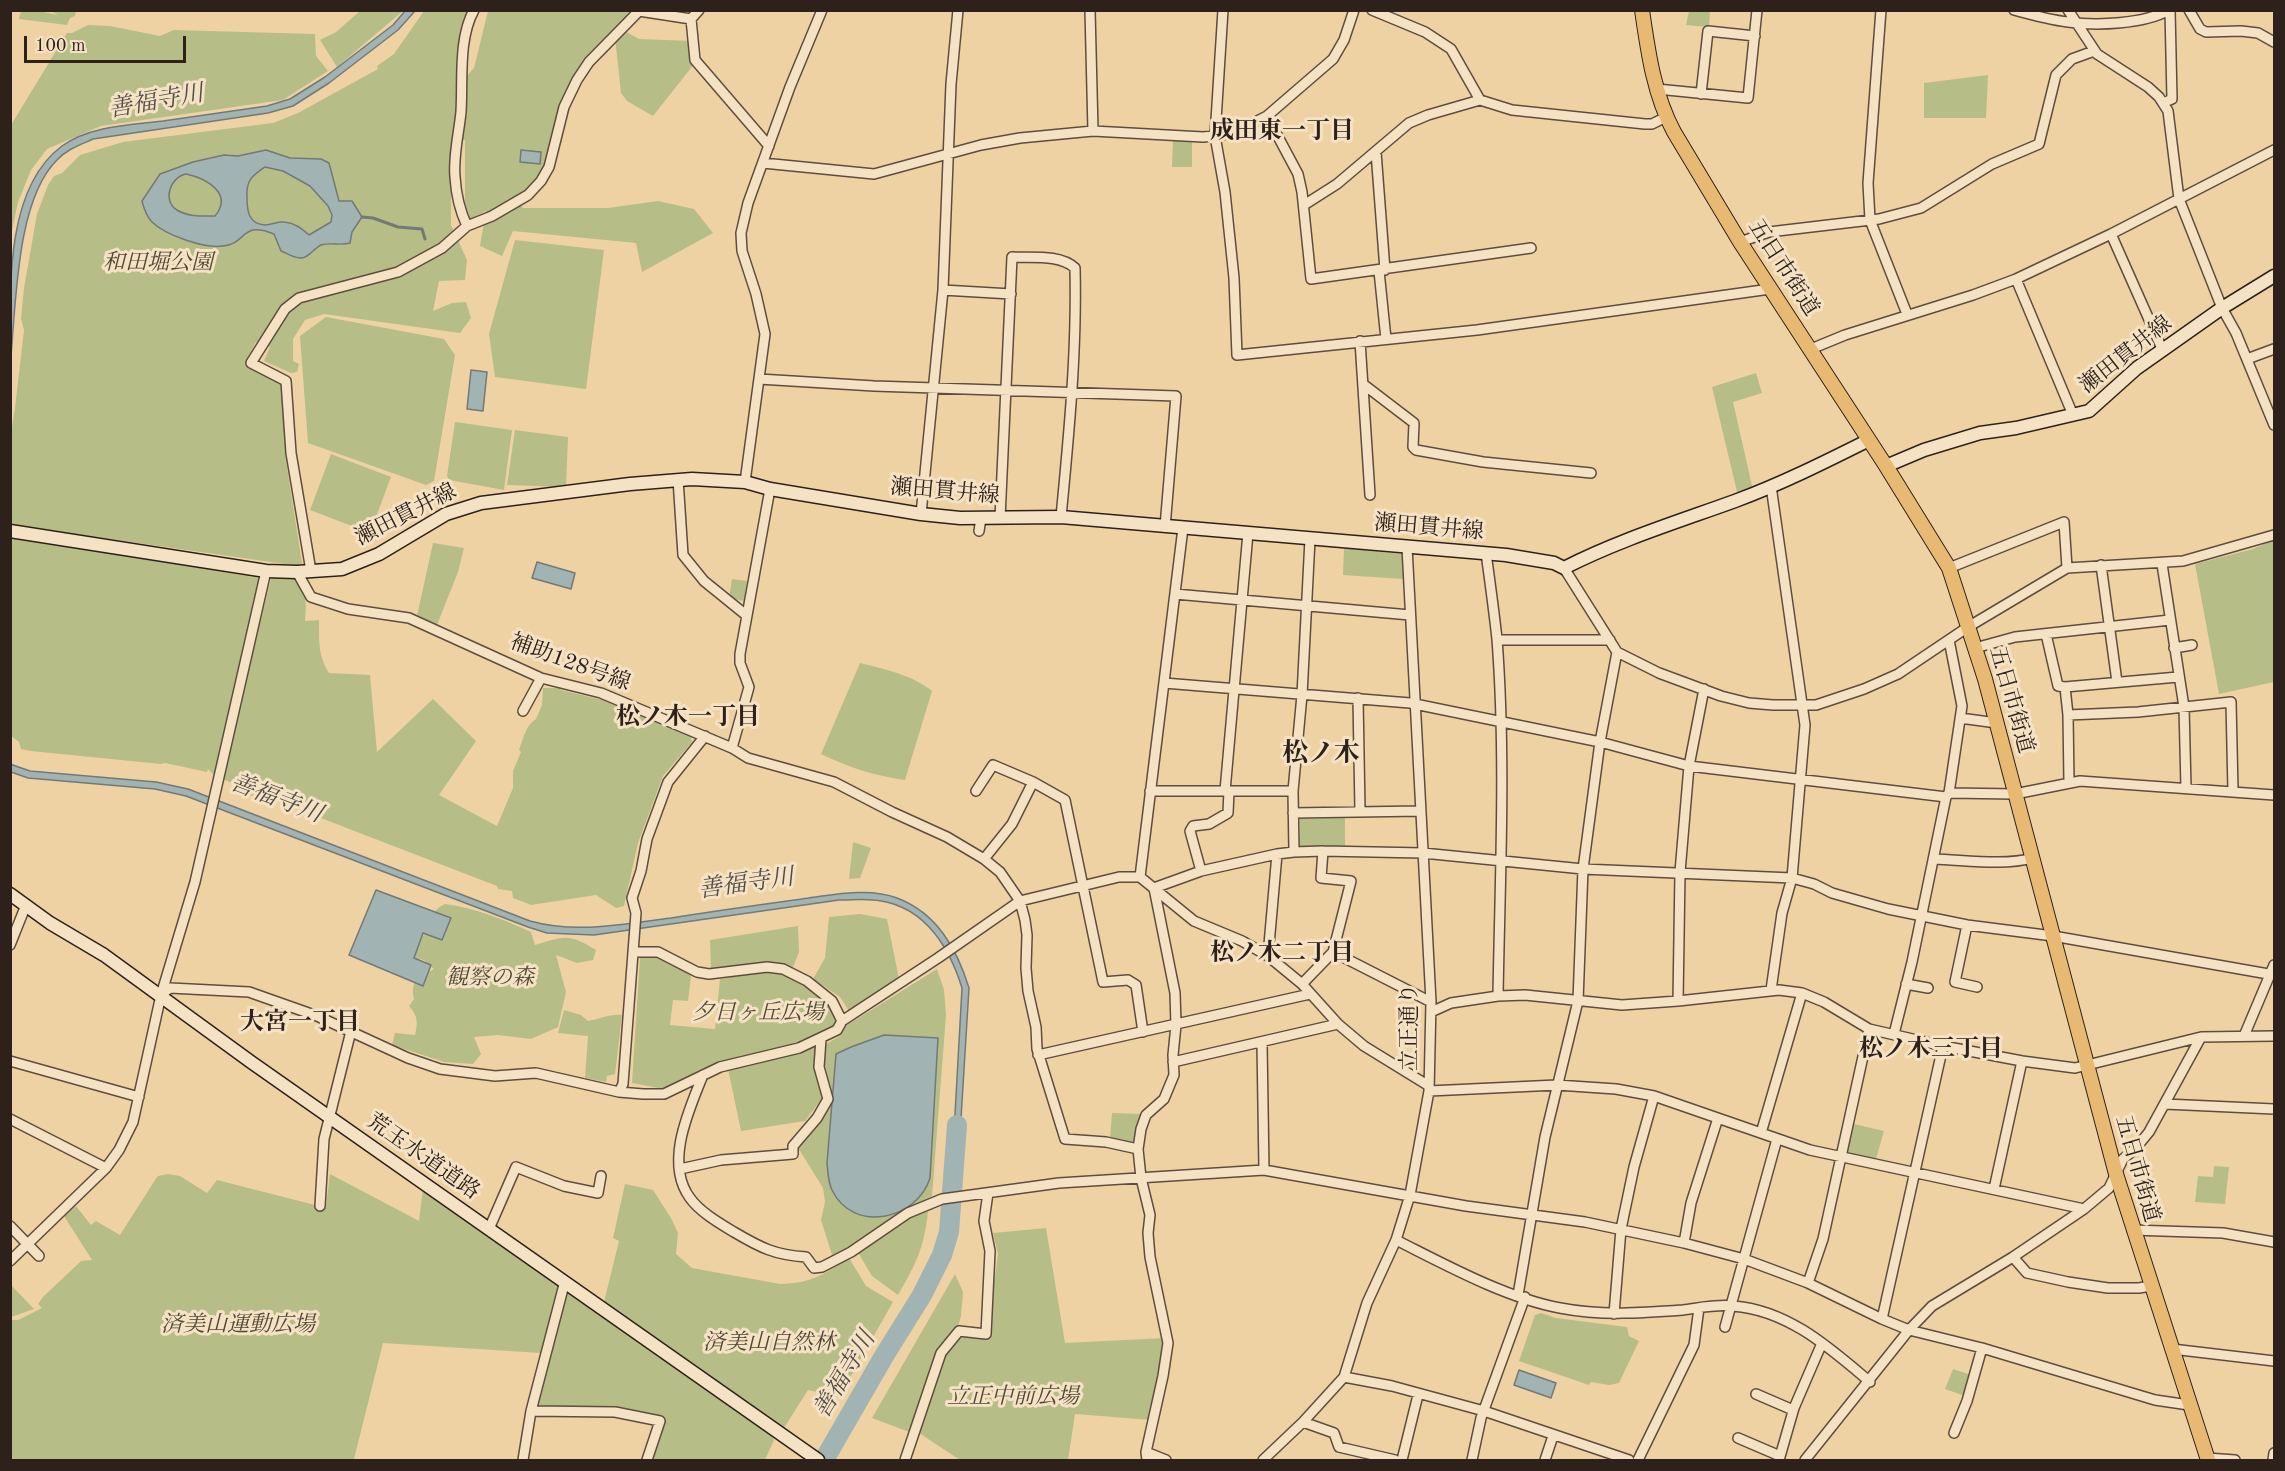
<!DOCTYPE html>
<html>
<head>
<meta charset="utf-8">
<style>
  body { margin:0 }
  #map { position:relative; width:2285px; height:1471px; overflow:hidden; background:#efd2a4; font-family:"Old Standard TT",serif }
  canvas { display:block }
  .frame { position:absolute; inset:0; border:12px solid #2e211c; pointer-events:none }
  .scale { position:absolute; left:24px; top:36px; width:162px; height:27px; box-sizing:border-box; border:3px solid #2e211c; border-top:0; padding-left:8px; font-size:18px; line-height:21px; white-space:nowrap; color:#2e211c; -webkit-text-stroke:4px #f5e2c4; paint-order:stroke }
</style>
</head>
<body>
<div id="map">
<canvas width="2285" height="1471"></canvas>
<div class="frame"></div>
<div class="scale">100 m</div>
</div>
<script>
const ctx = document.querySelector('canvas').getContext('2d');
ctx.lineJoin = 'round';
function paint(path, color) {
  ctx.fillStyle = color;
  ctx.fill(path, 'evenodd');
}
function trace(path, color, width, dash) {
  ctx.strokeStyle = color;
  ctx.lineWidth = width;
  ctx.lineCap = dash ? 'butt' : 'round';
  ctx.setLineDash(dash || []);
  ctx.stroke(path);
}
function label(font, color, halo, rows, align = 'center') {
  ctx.font = font + ' "Old Standard TT","Noto Serif JP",serif';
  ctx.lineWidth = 6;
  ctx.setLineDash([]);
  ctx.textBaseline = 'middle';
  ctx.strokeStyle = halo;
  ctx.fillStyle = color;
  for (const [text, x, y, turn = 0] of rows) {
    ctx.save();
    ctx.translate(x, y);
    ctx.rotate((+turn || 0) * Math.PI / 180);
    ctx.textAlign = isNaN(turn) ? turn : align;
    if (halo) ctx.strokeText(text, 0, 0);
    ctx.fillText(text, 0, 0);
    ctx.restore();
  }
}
paint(new Path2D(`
  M21,11H38L58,15L51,11H76L75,16L70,18L67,25L19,19Z
  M360,11H403L337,67L320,40L336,32Z
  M424,11H469L466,16L456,67V88L474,68L488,11H635L584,61L545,169L533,187L515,198L523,208H608L658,201L694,209L713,233L642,272L636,243L513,231L502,256L480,246L486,211L470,219L465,203V140H461L451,173V225L467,260L465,280L439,281L433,311L452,303L466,302L471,318L460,333L324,314L305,320L293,339V361L299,364L297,372L291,373L264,361L270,347L256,342L244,364L282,385L286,461L302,563L299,566L11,525V433L15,408L24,330L21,319L24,288L37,214L48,185L54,176L62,173L80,155L123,142L273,123L298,113L378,69L377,66L394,54Z
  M1689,11H1710L1709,27L1686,25Z
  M88,25L110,26L160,36L174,30L315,34L316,56L328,71L283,100L101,126L47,149L31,170L18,202L11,235V125L67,33H72Z
  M623,30L639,39L692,41L695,63L653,116L627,101L621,93L615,37Z
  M1988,75L1986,118H1924V83Z
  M1173,140H1192V167H1172Z
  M515,240L604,250L586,389L495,377L489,334Z
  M326,317L444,339L455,355L434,481L426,485L308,443L300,336Z
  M1756,373L1762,393L1733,402L1753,490L1738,496L1712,387Z
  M455,422L512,430L504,490L449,480L447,476Z
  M515,430L568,437L566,487L507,485Z
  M331,454L391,477L370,533L310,510Z
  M18,537L259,578L252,606L259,627L271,579L275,576C281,576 290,575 295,578C308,587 306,607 305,621L319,620C319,640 318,656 329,673L370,675L377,752L433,699L476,741L439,795L497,826L513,788V771L521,752L519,750C523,739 526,725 536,719L542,705L543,688H560L561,690L602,700L691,737L692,742L663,776L638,843L624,906L616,908L596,895L531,905L513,898L512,891L498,889L497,886L256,793L252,796L242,791L241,787L214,775L208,769L207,772L165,763L161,764L31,751L21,749L19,742L11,736L10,539Z
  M2274,540V682L2219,694L2195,564L2253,549Z
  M433,543L464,548L458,572L437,625L417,616Z
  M1344,548L1402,554L1403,579L1343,575Z
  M732,579L747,581L744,601L729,598Z
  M860,663C885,669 912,675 932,691L905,780C875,776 848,767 821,754Z
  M1345,818V852L1300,851V819Z
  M853,842L871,848L860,878L849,879Z
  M445,904C475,908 503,919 531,932L535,945C565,936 568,933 596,950L593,960L577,963L556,955L566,992L558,1027L531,1039L498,1035L474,1037L481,1054L473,1064L444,1062L392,1045L395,1033L415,1035C418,1022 418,1016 409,1006L414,999C410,980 418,977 434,969L424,960L414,958L416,941L429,931C432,917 431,911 445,904Z
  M860,914L887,919L899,979L849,1011L840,997L813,979L825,958L829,917Z
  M798,926L799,952L792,970H711L710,940Z
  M657,955L668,964L689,972L691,977L688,1001L673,1000L670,1025L715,1029L720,979C735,977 752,972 767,972C796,974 816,994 835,1012V1025L820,1036L798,1045L720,1062L664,1089L632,1083L640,958Z
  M937,969L944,990L946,1015L932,1196L909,1208L833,1258L821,1220L825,1202L823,1188L797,1146L829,1107L831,1092L825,1064L826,1044L840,1036L844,1027Z
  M564,1010L581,1015L588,1021C601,1019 607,1014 622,1015L615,1074L607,1076L606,1082L585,1078L588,1036L558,1033Z
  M816,1045L815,1067L823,1097L805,1121L741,1131L728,1069Z
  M1112,1113L1142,1114L1135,1141L1131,1143L1110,1138Z
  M1854,1124L1884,1131L1876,1159L1847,1154Z
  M2214,1166L2229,1167L2225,1204L2195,1202L2198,1176L2213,1177Z
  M168,1174L180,1176L207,1193L217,1180L315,1205L326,1206L330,1174L419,1221L423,1188L559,1287L541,1353L383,1343L354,1459L350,1460H11V1320H18L42,1308L38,1304L43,1297L81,1261L92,1260L64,1216L76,1206L91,1225L96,1221L120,1235L155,1180L158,1176Z
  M625,1184L653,1190L671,1218L678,1233L676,1254L692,1268L780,1284C812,1283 823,1275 849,1258L866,1286L893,1302L839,1397L808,1390L784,1428L604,1302L619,1241L613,1238Z
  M919,1211L928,1212C924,1248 916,1264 898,1295L872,1276L857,1251Z
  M1046,1228L1065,1343L1165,1338L1166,1342L1151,1420L1075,1414L1068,1460H960L919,1433L944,1355L961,1335L991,1338L990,1313L998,1254L993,1233Z
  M955,1274L963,1292L961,1316L958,1327L938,1352L912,1433L872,1418Z
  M11,1285L34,1309L11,1317Z
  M567,1292L772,1436L774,1440L765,1460H650L664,1417L621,1410L537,1408L535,1405L565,1293Z
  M1541,1313L1556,1318L1627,1327L1629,1336L1639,1341L1619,1383L1609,1385L1591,1382L1589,1385L1519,1361L1535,1315Z
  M1953,1369L1971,1375L1965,1396L1945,1389Z`), '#b7bd87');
const water = new Path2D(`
  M405,11H415L398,30L329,83L293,106L268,113L93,139C80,145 67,149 57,160C17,199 16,301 11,356C10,292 4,189 62,146C89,126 130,125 163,121C197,116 232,111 267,106L290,99L325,77L393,25Z
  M266,150L290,158L321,159L329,163L339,201H352L362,217L352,232L350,243C340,246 331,242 321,245C314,248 308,259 300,258C294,258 286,253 281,251L274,234C241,220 247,244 223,246C205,249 165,235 152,222C146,216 144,209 142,201L160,174L193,162L224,155L238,156ZM265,167L283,171L310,186L328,206L332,215L331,222L309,235C301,228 295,223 284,222C278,221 272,225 265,225C248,224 247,210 247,197C246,180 252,176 265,167ZM186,174C205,178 234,193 215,216C203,216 188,217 177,210C162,201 170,177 186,174Z
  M521,150L541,152L540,164L520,162Z
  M471,370L487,372L483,411L467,409Z
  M537,562L575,573L571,589L532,578Z
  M10,764L30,771L156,782L188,789L530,921C577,934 623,924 671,918C715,911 758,905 802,899C832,895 869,887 897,898C937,913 957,949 969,988L959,1151L953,1150L962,988C950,949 926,908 881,901C868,898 853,900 839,900L594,935L547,933L528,927L186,796L155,789L28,778L11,772Z
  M376,890L451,918L442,940L423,933L414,958L431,965L423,986L349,955Z
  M884,1035L938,1038L930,1178C917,1220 853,1234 832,1190C828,1182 828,1173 827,1163L836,1054L851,1047Z
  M1519,1370L1556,1383L1551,1398L1514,1385Z`);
paint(water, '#a1b4b3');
trace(water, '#737977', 1.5);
trace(new Path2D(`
  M362,217L373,218L398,227L422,229L425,239`), '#737977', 3);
trace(new Path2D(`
  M824,1460L884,1356L922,1295L942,1255L949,1232L957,1125`), '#a1b4b3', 20);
const minor = new Path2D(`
  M699,10L691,19L695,60L769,146
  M1090,10L1093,131
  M1223,10L1215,136L1225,192L1234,278L1237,355L1477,330L1770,289
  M1372,10L1425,32L1451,49L1480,100L1512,110L1645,124H1652L1666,117
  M1881,10L1868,183L1870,220L1907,314
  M2014,10C2032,15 2050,20 2068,22C2097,26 2144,24 2169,10
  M2068,10L2097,54L2148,87L2159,97L2168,111L2179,199L2222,308L2236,333L2274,425
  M2189,10L2200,29L2206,32L2241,31L2258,33L2274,42
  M1657,89L1748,98L1757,10
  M1701,94L1708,31L1755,36
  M2163,103L2172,99L2170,10
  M1267,116L1298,174L1302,192L1311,279L1531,248
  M1376,152L1385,270
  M763,163L874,174L981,145L1020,138L1093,131L1203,137L1222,135L1237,131L1267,116L1333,59L1344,40L1354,10
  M1304,205L1337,184L1409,123L1428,115L1480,100
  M467,226C460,211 456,194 455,177C453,156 459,133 461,112C463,80 458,39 474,10
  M2111,234L2163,351
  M1740,242L1769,232L1879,219L1921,208L1992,164L2039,144L2056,75L2072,59L2094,51
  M1379,271L1386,339
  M2016,279L2073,415
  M943,290L1011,294
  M1360,341L1370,495
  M1811,349L1845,335L1973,295L2016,279L2111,234L2274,150
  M2247,359L2274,349
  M759,379L874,386L1176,396L1165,527
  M1363,384L1414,423L1413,447L1416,450L1483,462L1591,473
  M678,479L683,555L704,581L746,615
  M745,482L765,334L756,294L742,251L741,233L748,203L790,87L822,10
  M921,514L943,290L951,84L958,10
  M1000,518L1012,257C1032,258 1060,254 1075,268C1077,351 1069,434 1061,517
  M979,531L981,518
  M1486,553C1490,582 1494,611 1497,639C1506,758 1500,877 1498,996
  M2162,564L2184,707L2186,788
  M2101,565L2117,682
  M1564,568L1617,652L1659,673L1721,696L1749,703L1773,705H1816L1864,689L1898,674L1968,627L2067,568L2183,561L2274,535
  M1949,568L2064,522L2067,568
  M311,571L291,453L286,381L251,363L285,309L299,298L398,272L442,248L467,226L492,216L528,195L541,181L549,167L564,107L577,80L589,62L639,11L691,19
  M297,572L311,597L348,609L409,618L541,678L601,693L732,748L748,758L834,782L892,812L947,837L984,859L1000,872L1020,901L1025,920L1027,935L1026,968L1028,991L1036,1027L1037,1049L1065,1139L1106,1142L1138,1149
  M1175,594L1410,615
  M2046,634L2058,686L2065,687
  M1497,640H1610
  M1949,640L1962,706L1949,793
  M1975,648L2015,637L2170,620
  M2174,648L2192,645
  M1164,683L1410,703L1600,742L1689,766L1946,797L1949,793L2015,794L2080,781L2274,795
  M1358,698L1360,811
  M523,711L541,678
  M2068,715L2138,712L2231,702L2233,791
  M1960,718L1997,723
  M732,748L749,687L740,663V654L770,489
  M2069,782L2068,715L2065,687L2178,677
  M976,791L993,765L1033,782L1065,800L1103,982L1128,980L1136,985L1143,1032
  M1150,791H1293
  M1225,791L1248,533
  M1293,813L1420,811
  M1294,852L1293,791L1302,695L1310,539
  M984,859L1012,824L1033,782
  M1934,859C1966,860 2003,866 2033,858
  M1201,871L1190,831L1193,826L1209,824L1228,813L1229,791
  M1140,877L1183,528
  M1154,888L1201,871L1277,854L1294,852L1323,851L1423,853L1583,869L1792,878L1814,884L1832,893L1888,909L1967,925L2053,936L2274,975
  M1967,925L1955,982L1977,987
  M10,945L26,905
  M634,952H658L697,972L709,974L767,967L783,969L807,981L832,1001L842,1021
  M1333,952L1431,1002
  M1268,956L1277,854
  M1302,984L1333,952L1351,881L1321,878L1323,851
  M1906,984L1928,988
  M1771,990L1782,913L1792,878L1805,725L1771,486
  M161,995L170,988L249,992L317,1016L408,1058L440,1069L495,1076L536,1073L619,1092L643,1094H664L720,1067L799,1048L837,1030L842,1021L938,958L1020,901L1119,877H1140L1194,921L1242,941L1268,956L1302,984L1338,1024L1364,1046L1429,1086
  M1678,1001L1680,872L1689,766L1704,689
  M1431,1012L1451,1003L1498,996L1525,995L1622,1005L1678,1001L1779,990L1802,993L1824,1002L1869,1029L1943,1046L2022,1061L2075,1068L2201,1037L2274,1036
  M1894,1034L1912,962L1946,797
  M2244,1036L2274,965
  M1262,1043L1264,1170
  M1038,1055L1310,994
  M10,1061L139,1097
  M1173,1062L1338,1024
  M703,1075C689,1110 664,1163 690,1198C700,1212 719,1223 734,1232C761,1248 775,1255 806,1257L814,1268L822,1267L851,1252L908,1213L942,1199L1059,1183L1264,1170L1466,1206L1585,1222L1684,1243L1744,1259L1808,1283L1882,1319L1909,1330L1982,1348L2155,1400L2189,1405
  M1429,1091L1557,1085L1616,1089L1654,1096L1810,1150L2084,1209
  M619,1092L623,1084L636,913L632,898L641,871L647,839L668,782L705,736
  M2165,1104L2274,1109
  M10,1119L106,1168
  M1761,1133L1802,993
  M680,1169L721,1160L793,1154V1146L817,1118L828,1099L819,1067L821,1039
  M1994,1189L2022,1061
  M320,1206L324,1139L351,1031
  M10,1226L39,1256
  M489,1229L516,1167L564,1186L598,1193L601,1176
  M2132,1230L2223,1233L2274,1242
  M1396,1240C1446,1265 1506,1298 1560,1308C1601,1316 1642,1313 1683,1310C1699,1308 1717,1304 1733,1306C1788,1310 1830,1348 1870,1382
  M1684,1243L1691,1203L1718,1118
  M2013,1257L2027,1273L2068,1282L2108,1288H2139L2151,1286
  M10,1261L106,1168L119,1150L133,1122L161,995L195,882L266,571
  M1808,1283L1823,1239L1869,1029
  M1518,1295L1545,1137L1578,1001L1583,869L1600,742L1617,652
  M1614,1314L1621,1229L1634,1167L1654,1096
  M1882,1319L1943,1046
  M1725,1327L1777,1139
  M2172,1349L2274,1361
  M1344,1377L1392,1386L1484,1411L1629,1460
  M1756,1394L1793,1410
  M531,1411L615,1412L660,1421L647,1460
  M1303,1422L1334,1433L1339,1447L1395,1460
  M1954,1433L1967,1401L1982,1348
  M1738,1438L1780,1456
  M1146,1452L1166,1460
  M2207,1458L2235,1460
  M523,1460L531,1411L565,1281
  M905,1460L941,1353L959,1331L986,1334L990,1251L984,1221L988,1193
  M1147,1460L1146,1452L1163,1376L1168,1343L1150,1257L1148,1233L1150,1215L1141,1178L1138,1149L1141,1129L1146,1115L1164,1099L1174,1075L1173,1055L1176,1025L1175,993L1154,888
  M1263,1460L1303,1422L1344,1377L1367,1303L1396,1240L1410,1195L1429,1091L1431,1002L1407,547
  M1402,1460L1418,1395
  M1472,1460L1481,1418L1525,1297
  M1545,1460L1553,1436
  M1638,1460L1694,1345L1699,1308
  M1779,1460L1794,1408L1822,1343
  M1805,1460L1909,1330L1932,1306L2013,1257L2084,1209L2109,1188L2123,1159L2135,1149L2149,1132L2201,1037
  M2273,1460L2274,1453`);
const secondary = new Path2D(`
  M1886,466L1924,450L1980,433L2016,428L2089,411L2137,368L2222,308L2274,276
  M10,531L266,571L297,572L342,569L379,554L446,514L481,503L630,484L692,479L745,482L770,489L921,514L960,518L1061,517L1506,555L1554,563L1564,568C1619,540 1677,522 1735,501C1781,484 1825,462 1869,440
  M10,894L50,923L104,955L251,1062L818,1460`);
const primary = new Path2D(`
  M1642,10C1648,52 1654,95 1674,132L1740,242L1886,466L1949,568L1985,679L2116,1174L2208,1460`);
trace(minor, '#5e4d3e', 12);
trace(secondary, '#2e211c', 15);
trace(primary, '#2e211c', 16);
trace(minor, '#f5e2c4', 9);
trace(secondary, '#f5e2c4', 12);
trace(primary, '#e8b972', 14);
label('italic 22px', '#504837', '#f5e2c4', [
  ["和田堀公園",158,263],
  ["観察の森",490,978],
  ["夕日ヶ丘広場",758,1013],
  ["済美山運動広場",238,1325],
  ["済美山自然林",769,1343],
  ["立正中前広場",1013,1397]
]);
label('22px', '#2e211c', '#f5e2c4', [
  ["五日市街道",1783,268,57],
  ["瀬田貫井線",2126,355,-38],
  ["瀬田貫井線",945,492,5],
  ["瀬田貫井線",406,515,-27],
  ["瀬田貫井線",1429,528,5],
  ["補助128号線",570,663,20],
  ["五日市街道",2011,700,74],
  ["立正通り",1410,1027,-90],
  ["荒玉水道道路",423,1157,35],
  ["五日市街道",2137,1169,74]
]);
label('italic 24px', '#504d49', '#f5e2c4', [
  ["善福寺川",156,102,-10],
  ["善福寺川",276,799,21],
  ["善福寺川",746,884,-8],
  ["善福寺川",845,1375,-59]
]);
label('bold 24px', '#2e211c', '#f5e2c4', [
  ["成田東一丁目",1282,132],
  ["松ノ木一丁目",688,718],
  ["松ノ木二丁目",1282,954],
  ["大宮一丁目",300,1023],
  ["松ノ木三丁目",1931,1050]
]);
label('bold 26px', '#2e211c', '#f5e2c4', [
  ["松ノ木",1321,754]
]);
</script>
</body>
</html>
